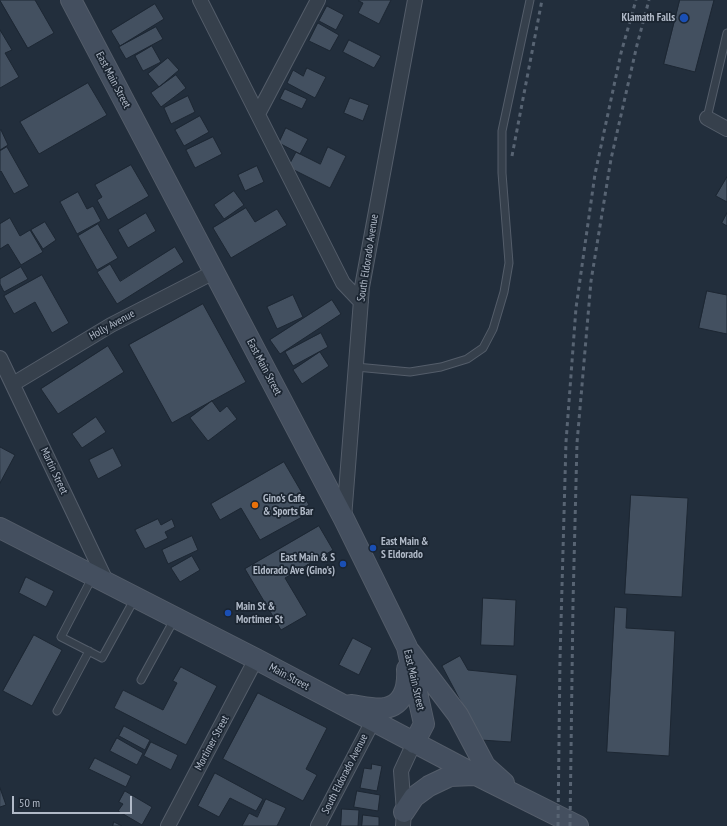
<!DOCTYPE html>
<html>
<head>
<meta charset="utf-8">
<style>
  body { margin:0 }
  #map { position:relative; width:727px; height:826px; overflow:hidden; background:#222e3c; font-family:"PT Sans Narrow",sans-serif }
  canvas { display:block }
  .scale { position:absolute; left:12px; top:796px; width:120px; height:18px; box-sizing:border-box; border:2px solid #b1bac8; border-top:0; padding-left:5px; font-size:12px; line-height:14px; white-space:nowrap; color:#b1bac8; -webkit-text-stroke:3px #1b2531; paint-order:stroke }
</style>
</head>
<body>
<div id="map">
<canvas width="727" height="826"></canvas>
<div class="scale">50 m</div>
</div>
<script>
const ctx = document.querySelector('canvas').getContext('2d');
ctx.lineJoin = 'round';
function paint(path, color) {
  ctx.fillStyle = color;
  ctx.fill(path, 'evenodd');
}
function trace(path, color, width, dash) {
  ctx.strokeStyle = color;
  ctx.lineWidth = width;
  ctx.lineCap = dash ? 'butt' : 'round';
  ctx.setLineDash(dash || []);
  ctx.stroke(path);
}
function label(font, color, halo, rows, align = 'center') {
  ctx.font = font + ' "PT Sans Narrow",sans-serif';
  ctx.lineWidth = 3.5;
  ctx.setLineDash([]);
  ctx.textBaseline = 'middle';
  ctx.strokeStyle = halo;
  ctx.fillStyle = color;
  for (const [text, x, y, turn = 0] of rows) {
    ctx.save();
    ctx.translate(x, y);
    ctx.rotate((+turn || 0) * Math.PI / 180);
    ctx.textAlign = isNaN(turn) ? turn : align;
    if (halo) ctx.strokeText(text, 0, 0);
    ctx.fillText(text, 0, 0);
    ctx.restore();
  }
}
const building = new Path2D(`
  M0,0H35L54,33L28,48Z
  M360,0H391L379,24L358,13L363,3L359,1Z
  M680,0H714L695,72L664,64Z
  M155,4L164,19L120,46L111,31Z
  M327,6L344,15L336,30L319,21Z
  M318,23L339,35L330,51L309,41Z
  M156,27L163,39L126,59L119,47Z
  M0,30L12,50L5,53L19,77L0,88Z
  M349,40L381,56L374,68L343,52Z
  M152,46L161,62L143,71L135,56Z
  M168,58L179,70L159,87L148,74Z
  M307,68L326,77L315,98L287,83L293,70L303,76Z
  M176,75L186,88L161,107L151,93Z
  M88,83L107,115L39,154L20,122Z
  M285,89L307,99L302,109L280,99Z
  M188,96L195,112L171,124L164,108Z
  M350,98L369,105L363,121L344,113Z
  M200,116L209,132L184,146L175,130Z
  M286,128L308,139L300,154L279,143Z
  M1,130L8,145L0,150V131Z
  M213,137L222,154L195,168L186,150Z
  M7,147L29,186L14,194L1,171L0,172V151Z
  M328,147L346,156L330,188L288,167L296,152L320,164Z
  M131,165L149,196L108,220L97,200L102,197L95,185Z
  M257,166L264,182L245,191L238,175Z
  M727,177V202L716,196Z
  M234,191L244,205L224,219L214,205Z
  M78,192L87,209L93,206L101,221L77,234L60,202Z
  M246,208L255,222L277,209L287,225L231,258L213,228Z
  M146,213L156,231L128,248L118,230Z
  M727,213V226L722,223Z
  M10,218L20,236L30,230L43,252L21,265L8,244L0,249V224Z
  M45,222L56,240L43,249L31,230Z
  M98,224L118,258L97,270L78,236Z
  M175,247L184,262L117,304L97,272L110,264L120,281Z
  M21,267L28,279L4,292L0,284V279Z
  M42,275L69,323L52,333L35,302L14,314L4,296Z
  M707,291L727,295V334L699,328Z
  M293,295L303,317L277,329L267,307Z
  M332,300L341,314L280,354L270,340Z
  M203,304L246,382L172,423L129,345Z
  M321,333L328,347L293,366L285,352Z
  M108,346L124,372L58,414L41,389Z
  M320,352L329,366L302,384L293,370Z
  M212,401L220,412L227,406L237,419L208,441L190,418Z
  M96,417L106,432L82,448L72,434Z
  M0,447L15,455L0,483Z
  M113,448L122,466L98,479L89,460Z
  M284,462L309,505L298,511L302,517L260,540L241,508L220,520L211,504Z
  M631,495L688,498L682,597L625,594Z
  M158,519L161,525L172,519L175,527L165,532L168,538L145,549L135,530Z
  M319,526L333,550L285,578L307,615L281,630L245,569Z
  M192,536L198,550L168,564L162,550Z
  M192,556L200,570L180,582L171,568Z
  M26,577L54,591L46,607L19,593Z
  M483,598L516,600L514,646L481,645Z
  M615,607L627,608L626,628L675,631L669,756L607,752Z
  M34,635L62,650L32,706L3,691Z
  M353,638L372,648L359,675L339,665Z
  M460,656L468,670L517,675L511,742L481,740L442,666Z
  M181,667L217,686L186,745L114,708L123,690L163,710L177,683L173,681Z
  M258,693L327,728L306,769L317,775L303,801L223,759Z
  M124,726L150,740L145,750L119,736Z
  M117,738L143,753L137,765L110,751Z
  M151,742L178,755L171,770L144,756Z
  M95,758L131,776L126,787L89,769Z
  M372,764L382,766L377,791L360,788L364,768L371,769Z
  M215,773L263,799L256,811L230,798L219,817L198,806Z
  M0,788L6,805L0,807Z
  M125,791L152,807L142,825L118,811L123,804L119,802Z
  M357,791L380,795L378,811L354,807Z
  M266,799L286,808L277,826H242L249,813L257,817Z
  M342,809L359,810L358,826H341Z
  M363,815L379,817V826H362Z
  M114,822L122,826H113Z`);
paint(building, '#435060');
trace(building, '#1d2733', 1);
const lane = new Path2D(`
  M707,118L727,33
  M356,367L410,372L441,367L467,359L483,348L493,329L504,292L509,263L502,173V131L530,0
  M93,576L61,637L102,658L135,598
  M141,680L175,618
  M57,711L89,651`);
const street = new Path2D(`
  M200,0L343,283L361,302
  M258,114L318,0
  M707,118L727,129
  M0,358L107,583
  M13,384L111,325L214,272
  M344,518L362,287L415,0
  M168,826L256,659
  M318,826L373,721
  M403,826L404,812L401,771L414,743`);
const secondary = new Path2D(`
  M71,0L344,519L407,647L424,724L414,743
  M0,528L256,659L476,775L578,826
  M410,652L458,715L485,766L504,783
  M351,705C360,706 376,710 385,708C404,705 408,686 407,669
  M404,812L414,797L429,786L450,776L474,775`);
trace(lane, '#545d6a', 9);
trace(street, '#545d6a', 16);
trace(secondary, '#545d6a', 22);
trace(lane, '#36404c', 7);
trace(street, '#36404c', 14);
trace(secondary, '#444f5f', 20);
trace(new Path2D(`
  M512,156L542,0
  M558,826L560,659L566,442L576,308L595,174L621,53L636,0
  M570,826L573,603L577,443L591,281L611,159L637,45L649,0`), '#586473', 3, [4, 4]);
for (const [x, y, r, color] of [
  [684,18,5,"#1a4fb4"],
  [255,505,4,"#e8710a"],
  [373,548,4,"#1a4fb4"],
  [343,564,4,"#1a4fb4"],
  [228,613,4,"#1a4fb4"]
]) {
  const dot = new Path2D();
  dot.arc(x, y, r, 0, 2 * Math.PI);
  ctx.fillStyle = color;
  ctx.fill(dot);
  trace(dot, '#1b2531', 1.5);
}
label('bold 11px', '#b1bac8', '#1b2531', [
  ["Klamath Falls",675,18,"right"],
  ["Gino's Cafe",263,499],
  ["& Sports Bar",263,512],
  ["East Main &",381,542],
  ["S Eldorado",381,555],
  ["East Main & S",335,558,"right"],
  ["Eldorado Ave (Gino's)",335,571,"right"],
  ["Main St &",236,607],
  ["Mortimer St",236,620]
], 'left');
label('11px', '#b1bac8', '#1b2531', [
  ["East Main Street",113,80,62],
  ["South Eldorado Avenue",368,258,-81],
  ["Holly Avenue",112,325,-29],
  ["East Main Street",264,367,62],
  ["Martin Street",54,471,65],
  ["Main Street",289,677,28],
  ["East Main Street",414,680,77],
  ["Mortimer Street",212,743,-62],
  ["South Eldorado Avenue",345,774,-63]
]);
</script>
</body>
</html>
